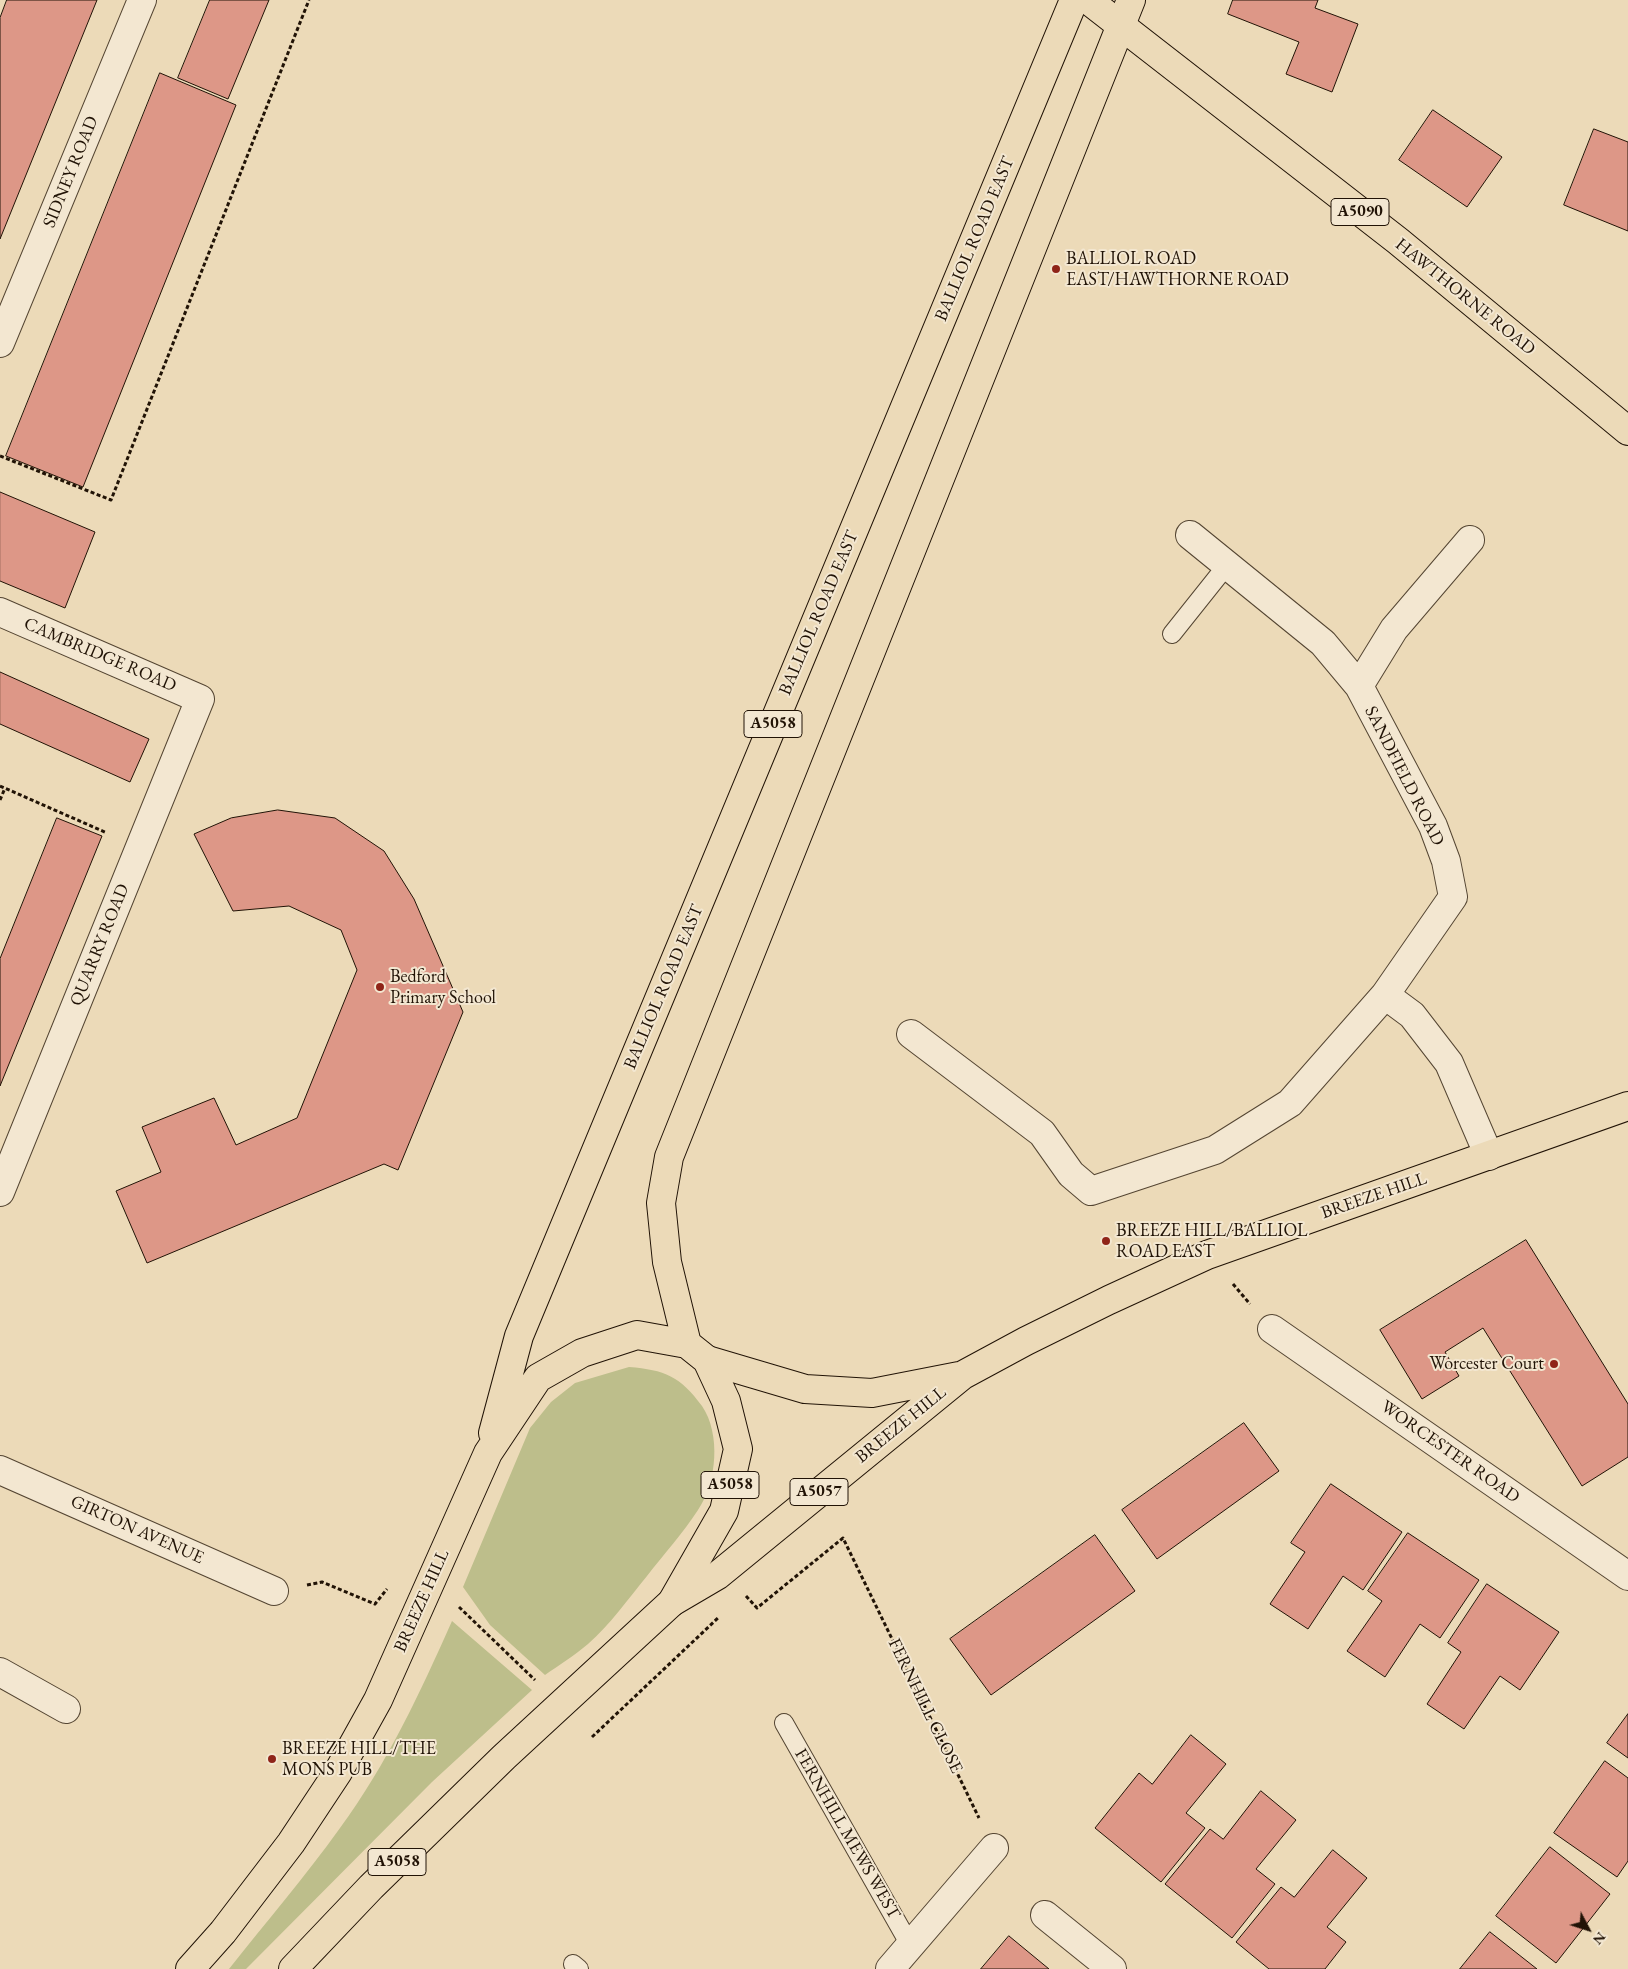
<!DOCTYPE html>
<html>
<head>
<meta charset="utf-8">
<style>
  body { margin:0 }
  #map { position:relative; width:1628px; height:1969px; overflow:hidden; background:#ecdab8; font-family:"EB Garamond",serif }
  canvas { display:block }
  .north { position:absolute; left:1563px; top:1904px; width:50px; height:50px; -webkit-text-stroke:4px #f3e7d1; paint-order:stroke; rotate:130deg; font-size:14px; font-weight:700; line-height:20px; text-align:center; color:#211306 }
  .north::after { content:''; display:block; margin:auto; width:18px; height:22px; background:#211306; clip-path:polygon(50% 0,100% 100%,50% 72%,0 100%) }
</style>
</head>
<body>
<div id="map">
<canvas width="1628" height="1969"></canvas>
<div class="north">N</div>
</div>
<script>
const ctx = document.querySelector('canvas').getContext('2d');
ctx.lineJoin = 'round';
function paint(path, color) {
  ctx.fillStyle = color;
  ctx.fill(path, 'evenodd');
}
function trace(path, color, width, dash) {
  ctx.strokeStyle = color;
  ctx.lineWidth = width;
  ctx.lineCap = dash ? 'butt' : 'round';
  ctx.setLineDash(dash || []);
  ctx.stroke(path);
}
function label(font, color, halo, rows, align = 'center') {
  ctx.font = font + ' "EB Garamond",serif';
  ctx.lineWidth = 4;
  ctx.setLineDash([]);
  ctx.textBaseline = 'middle';
  ctx.strokeStyle = halo;
  ctx.fillStyle = color;
  for (const [text, x, y, turn = 0] of rows) {
    ctx.save();
    ctx.translate(x, y);
    ctx.rotate((+turn || 0) * Math.PI / 180);
    ctx.textAlign = isNaN(turn) ? turn : align;
    if (halo) ctx.strokeText(text, 0, 0);
    ctx.fillText(text, 0, 0);
    ctx.restore();
  }
}
paint(new Path2D(`
  M629,1367C665,1370 680,1376 702,1406C721,1434 717,1482 698,1510C683,1533 664,1554 647,1576C628,1599 610,1625 588,1644C574,1656 559,1665 545,1675L490,1625L463,1587L530,1428L551,1402L575,1383Z
  M452,1621L532,1690L432,1782L246,1969H229C266,1922 305,1877 340,1828C387,1764 420,1693 452,1621Z`), '#bdbe8b');
const building = new Path2D(`
  M7,0H97L0,239V18Z
  M210,0H269L228,99L178,78Z
  M1233,0H1318L1315,8L1358,24L1332,92L1286,74L1299,42L1228,14Z
  M160,73L236,105L83,487L6,456Z
  M1433,110L1502,157L1467,207L1399,160Z
  M1594,129L1628,142V231L1564,205Z
  M0,492L95,532L65,608L0,581Z
  M0,672L149,739L130,782L0,724Z
  M278,810L335,818L384,851L414,899L463,1012L398,1170L384,1164L147,1263L116,1191L161,1172L142,1127L214,1098L236,1145L297,1118L357,970L341,930L289,906L233,911L194,834L231,818Z
  M57,818L102,836L0,1086V959Z
  M1526,1240L1628,1404V1457L1582,1486L1483,1328L1445,1352L1459,1376L1422,1399L1380,1330Z
  M1244,1423L1279,1471L1157,1559L1122,1510Z
  M1331,1484L1402,1532L1363,1590L1343,1576L1308,1629L1270,1604L1305,1552L1291,1543Z
  M1408,1533L1479,1580L1440,1638L1420,1624L1385,1677L1347,1651L1382,1601L1368,1591Z
  M1095,1535L1135,1591L991,1695L950,1639Z
  M1487,1584L1559,1632L1520,1690L1500,1676L1464,1729L1427,1704L1461,1652L1448,1643Z
  M1628,1714V1758L1607,1743Z
  M1191,1735L1226,1764L1186,1813L1205,1828L1161,1882L1095,1828L1139,1773L1152,1784Z
  M1605,1761L1628,1778V1861L1617,1877L1554,1833Z
  M1261,1791L1296,1820L1256,1869L1275,1884L1232,1938L1165,1884L1210,1829L1223,1839Z
  M1550,1847L1610,1894L1556,1963L1496,1916Z
  M1333,1850L1367,1878L1327,1927L1346,1942L1325,1969H1269L1236,1942L1281,1887L1294,1897Z
  M1490,1932L1537,1969H1460Z
  M1009,1936L1049,1969H981Z`);
paint(building, '#dd9787');
trace(building, '#211306', 1);
const service = new Path2D(`
  M1172,634L1227,565
  M784,1723L910,1945
  M573,1964L579,1969`);
const minor = new Path2D(`
  M0,343L142,0
  M0,612L200,699L0,1192
  M1359,686L1394,629L1470,540
  M1385,995L1412,1015L1449,1063L1489,1156
  M911,1034L1042,1133L1071,1174L1091,1191L1215,1150L1290,1103L1385,995L1453,897L1446,861L1433,826L1359,686L1323,643L1190,535
  M1272,1329L1628,1576
  M0,1470L274,1591
  M0,1672L66,1709
  M1045,1915L1112,1969
  M890,1969L994,1848`);
const primary = new Path2D(`
  M1088,0L1398,241L1628,431
  M707,1360L805,1389L872,1393L959,1376
  M672,1602L718,1575L963,1375L1026,1341L1109,1300L1207,1255L1628,1106`);
const trunk = new Path2D(`
  M687,1344L667,1262L661,1203L669,1157L1131,0
  M493,1433L519,1336L1074,0
  M190,1969L223,1932L291,1843L338,1772L378,1700L488,1453L538,1378L582,1353L637,1335L687,1344L707,1360L726,1401L738,1449L724,1511L672,1602L504,1757L371,1887L293,1969`);
trace(service, '#544532', 20);
trace(minor, '#544532', 30);
trace(primary, '#211306', 30);
trace(trunk, '#211306', 30);
trace(new Path2D(`
  M0,456L111,500L309,0
  M0,786L107,833
  M0,800L5,788
  M1233,1284L1250,1304
  M307,1585L322,1582L375,1604L387,1589
  M746,1596L757,1608L843,1538L979,1818
  M459,1607L535,1680
  M592,1737L718,1618`), '#211306', 3, [4, 2.5]);
trace(service, '#f3e7d1', 18);
trace(minor, '#f3e7d1', 28);
trace(primary, '#ecdab8', 28);
trace(trunk, '#ecdab8', 28);
for (const [x, y, r, color] of [
  [1056,269,5,"#8f2418"],
  [380,987,5,"#8f2418"],
  [1106,1241,5,"#8f2418"],
  [1554,1364,5,"#8f2418"],
  [272,1759,5,"#8f2418"]
]) {
  const dot = new Path2D();
  dot.arc(x, y, r, 0, 2 * Math.PI);
  ctx.fillStyle = color;
  ctx.fill(dot);
  trace(dot, '#f3e7d1', 2);
}
for (const [x, y, w] of [
  [1360,212,58],
  [773,724,58],
  [730,1485,58],
  [819,1492,58],
  [397,1862,58]
]) {
  const box = new Path2D();
  box.roundRect(x - w / 2, y - 13.5, w, 27, 4);
  ctx.fillStyle = '#f3e7d1';
  ctx.fill(box);
  trace(box, '#211306', 1);
}
label('bold 16px', '#211306', null, [
  ["A5090",1360,212],
  ["A5058",773,724],
  ["A5058",730,1485],
  ["A5057",819,1492],
  ["A5058",397,1862]
]);
label('18px', '#211306', '#f3e7d1', [
  ["SIDNEY ROAD",71,172,-68],
  ["BALLIOL ROAD EAST",975,239,-67],
  ["HAWTHORNE ROAD",1465,297,39],
  ["BALLIOL ROAD EAST",819,613,-67],
  ["CAMBRIDGE ROAD",100,655,23],
  ["SANDFIELD ROAD",1404,776,63],
  ["QUARRY ROAD",100,945,-68],
  ["BALLIOL ROAD EAST",664,987,-67],
  ["BREEZE HILL",1374,1196,-19],
  ["BREEZE HILL",901,1425,-39],
  ["WORCESTER ROAD",1450,1452,35],
  ["GIRTON AVENUE",137,1530,24],
  ["BREEZE HILL",422,1601,-66],
  ["FERNHILL CLOSE",925,1706,64],
  ["FERNHILL MEWS WEST",847,1834,60]
]);
label('18px', '#211306', '#f3e7d1', [
  ["BALLIOL ROAD",1066,259],
  ["EAST/HAWTHORNE ROAD",1066,280],
  ["Bedford",390,977],
  ["Primary School",390,998],
  ["BREEZE HILL/BALLIOL",1116,1231],
  ["ROAD EAST",1116,1252],
  ["Worcester Court",1544,1364,"right"],
  ["BREEZE HILL/THE",282,1749],
  ["MONS PUB",282,1770]
], 'left');
</script>
</body>
</html>
